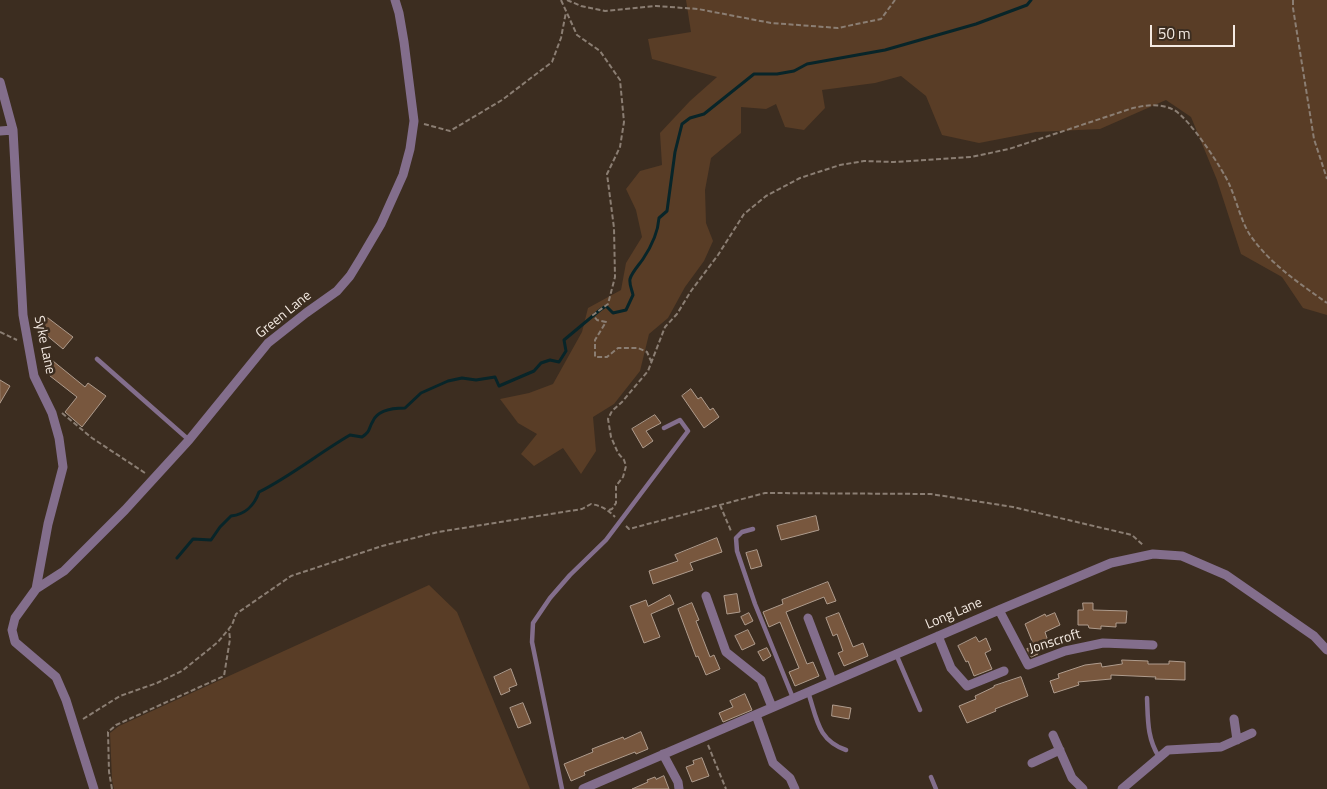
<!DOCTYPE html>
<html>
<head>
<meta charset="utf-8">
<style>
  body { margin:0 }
  #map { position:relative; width:1327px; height:789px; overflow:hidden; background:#3c2d20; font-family:"Titillium Web",sans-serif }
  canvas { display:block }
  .scale { position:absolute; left:1150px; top:25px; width:85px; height:22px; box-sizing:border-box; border:2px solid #f4eae2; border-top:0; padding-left:6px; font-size:15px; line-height:18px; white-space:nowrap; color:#f4eae2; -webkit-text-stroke:4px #3c2d20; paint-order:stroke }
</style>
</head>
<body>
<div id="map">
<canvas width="1327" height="789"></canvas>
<div class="scale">50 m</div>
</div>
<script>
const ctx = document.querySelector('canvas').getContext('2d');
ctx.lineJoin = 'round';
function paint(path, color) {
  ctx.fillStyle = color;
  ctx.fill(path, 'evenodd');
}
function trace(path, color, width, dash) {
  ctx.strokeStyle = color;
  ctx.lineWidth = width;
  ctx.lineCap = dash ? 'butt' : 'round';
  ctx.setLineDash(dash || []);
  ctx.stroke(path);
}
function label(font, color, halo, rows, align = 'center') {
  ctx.font = font + ' "Titillium Web",sans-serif';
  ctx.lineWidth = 5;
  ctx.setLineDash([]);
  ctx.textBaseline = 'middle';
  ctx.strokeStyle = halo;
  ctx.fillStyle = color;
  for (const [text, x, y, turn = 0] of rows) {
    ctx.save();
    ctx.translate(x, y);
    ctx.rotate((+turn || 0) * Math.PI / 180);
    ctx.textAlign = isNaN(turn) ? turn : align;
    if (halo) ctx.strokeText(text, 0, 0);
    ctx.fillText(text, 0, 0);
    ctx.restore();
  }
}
paint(new Path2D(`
  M686,0H1327V315L1303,308L1282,277L1241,254L1217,180L1191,117L1166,100L1100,129L1036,132L979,143L942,135L926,96L901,76L875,83L822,90L825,108L804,130L785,127L776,104L766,109L741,107V133L711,158L705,190L706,223L713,241L704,261L685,287L668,318L649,334L640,371L614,404L593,417L596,451L581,474L563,448L534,466L521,454L537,434L518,423L500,399L529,393L553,384L582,332L588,308L621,290L626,263L642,237L636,210L626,189L640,171L662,165L660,133L690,101L717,77L652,59L648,39L691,32Z
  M429,585L457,612L530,789H114L112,780L110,733L119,726Z`), '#593d26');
trace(new Path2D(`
  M177,558L193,539L211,540L220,527L231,516C246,514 254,506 259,492C291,476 319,453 350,435L362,437C371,431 368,429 373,421C378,409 394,408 405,408L421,393L448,381L462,378L476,380L495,377L499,386L534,371L541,363L550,360L559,362L566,351L564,340L600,310L606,306L613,313L626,310L633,295C632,290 629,284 630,279C632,272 639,265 643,259C651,247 658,232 659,218L667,211L675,152L682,124L690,118L704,114L754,74H777L794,71L807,64L885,50L976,24L1027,5L1031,0`), '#082529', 3);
const building = new Path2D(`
  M48,318L73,337L63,349L39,329Z
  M53,361L85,387L88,383L106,396L82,427L65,412L77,397L45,372Z
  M0,380L10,386L0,403Z
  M691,389L698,399L701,397L710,410L713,408L719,417L704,428L682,396Z
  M655,415L661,423L646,431L653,441L643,448L632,429Z
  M816,516L819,530L781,540L777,526Z
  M717,538L722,552L690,563L693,570L653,584L649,571L678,561L675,555Z
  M757,550L762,566L751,569L746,553Z
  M828,582L836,601L827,604L824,597L786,612L807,664L813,662L819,676L795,686L789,672L799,668L780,622L769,627L763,612L783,604L782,600Z
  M737,594L740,612L727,614L724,596Z
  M670,595L674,604L651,614L660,637L644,643L630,606L646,600L648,606Z
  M692,603L699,620L696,621L710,657L714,655L720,669L706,675L698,656L696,657L678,609Z
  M1083,603H1093V610L1127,611L1126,623H1116V627L1101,626V629L1089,628L1088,625H1078V610H1083Z
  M749,613L753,621L745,625L741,617Z
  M839,613L853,647L863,643L868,656L844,666L838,653L843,651L837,634L833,636L826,618Z
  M1055,613L1060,625L1045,632L1048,641L1034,646L1025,624L1045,614L1046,616Z
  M748,630L755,644L742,650L735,636Z
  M976,637L979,642L986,638L991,650L985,653L992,669L974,676L968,661L966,662L958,646Z
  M1035,646L1038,654L1031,657L1027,649Z
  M767,648L771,656L763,661L758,652Z
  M1122,660L1148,661V664H1169V661L1185,662V680L1155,679L1156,677L1111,675V679L1078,682L1079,685L1054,693L1050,681L1059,678L1058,674L1085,665L1101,663L1102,667L1122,664Z
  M511,669L517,685L509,688L510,691L501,695L494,677Z
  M1021,677L1028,696L995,709L996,711L967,723L959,706L976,699L975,696L994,687V686Z
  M745,694L752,710L723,722L719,713L733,707L730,701Z
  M523,703L531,723L518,728L510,708Z
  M833,705L851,708L849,719L832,716Z
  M641,732L648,749L636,754L635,752L584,772L585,775L571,781L564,764L593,752L592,749L623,737L624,739Z
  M702,758L709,776L692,782L686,767L694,764L693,761Z
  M664,776L669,789H632L648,782L647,780L655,777L656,779Z`);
paint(building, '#78573e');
trace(building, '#af9c8d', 1);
trace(new Path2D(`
  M561,0L577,35L600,51L620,80L624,122L620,147L607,174L614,228L615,277L608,304L593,315L597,320L606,322L595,340V357H607L618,348H638L647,352L651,361
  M567,0L581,6L605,11L656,6L698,9L771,23L838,28L881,19L895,0
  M1293,0V8L1314,139L1327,179
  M424,124L450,131L502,100L552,62L561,38L566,12
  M0,332L17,340
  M62,413L92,438L145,473
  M720,505L731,531
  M609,510L612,509L616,503V486L623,477L626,466L624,460L618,453L611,437L608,419L612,411L622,402L648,371L665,327L677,314L691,291L718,255L744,214L766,196L800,178L840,165L864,161L894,162L971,157L1009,149L1133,108C1147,105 1160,103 1174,110C1189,118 1223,169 1230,186C1237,202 1241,221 1250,235C1270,264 1299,283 1327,303
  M626,526L629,529L765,493L931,494L1013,507L1132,535L1144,546
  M83,719L120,696L157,683L182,671L218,642L232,625L236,614L291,576L382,546L438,532L582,509L591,504C602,506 607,509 615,517
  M708,745L726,789
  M112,789L109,772L108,732L116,725L224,676L230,639L229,630`), '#8b7e73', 2, [5, 2.5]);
trace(new Path2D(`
  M97,359L189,440
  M753,529L742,532L736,538L737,551L755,604L793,698
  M896,654L920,710
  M808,692C817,718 817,740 846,750
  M1147,698C1148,720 1147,738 1159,757
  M931,777L936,789
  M562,789L532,642L533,623L550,598L570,575L606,540L688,431L680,420L664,428`), '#836e8c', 4.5);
trace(new Path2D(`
  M0,82L13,130L23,315L34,376L52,413L59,438L63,467L48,524L36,589
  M0,131L13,130
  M706,596L726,652L761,680L772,707
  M999,610L1028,665L1065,651L1103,643L1153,645
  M808,618L832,681
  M938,636L951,668L967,686L1004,671
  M756,715L773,763L790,778L795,789
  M1234,719L1237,740
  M1053,735L1072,778L1083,789
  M663,754L678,782L679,789
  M1032,763L1060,750
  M94,789L66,700L56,677L15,642L12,630L15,618L36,589L64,571L125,510L189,440L268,343L306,313L337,291L350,276L361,258L381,224L403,175L410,149L414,121L404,42L399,13L395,0
  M583,789L999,610L1111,563L1153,554L1182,556L1226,575L1314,636L1327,650
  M1122,789L1168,750L1221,747L1252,733`), '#836e8c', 9);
label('14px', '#f4eae2', '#3c2d20', [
  ["Green Lane",284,315,-39],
  ["Syke Lane",44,345,78],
  ["Long Lane",954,614,-23],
  ["Jonscroft",1055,642,-17]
]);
</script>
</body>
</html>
